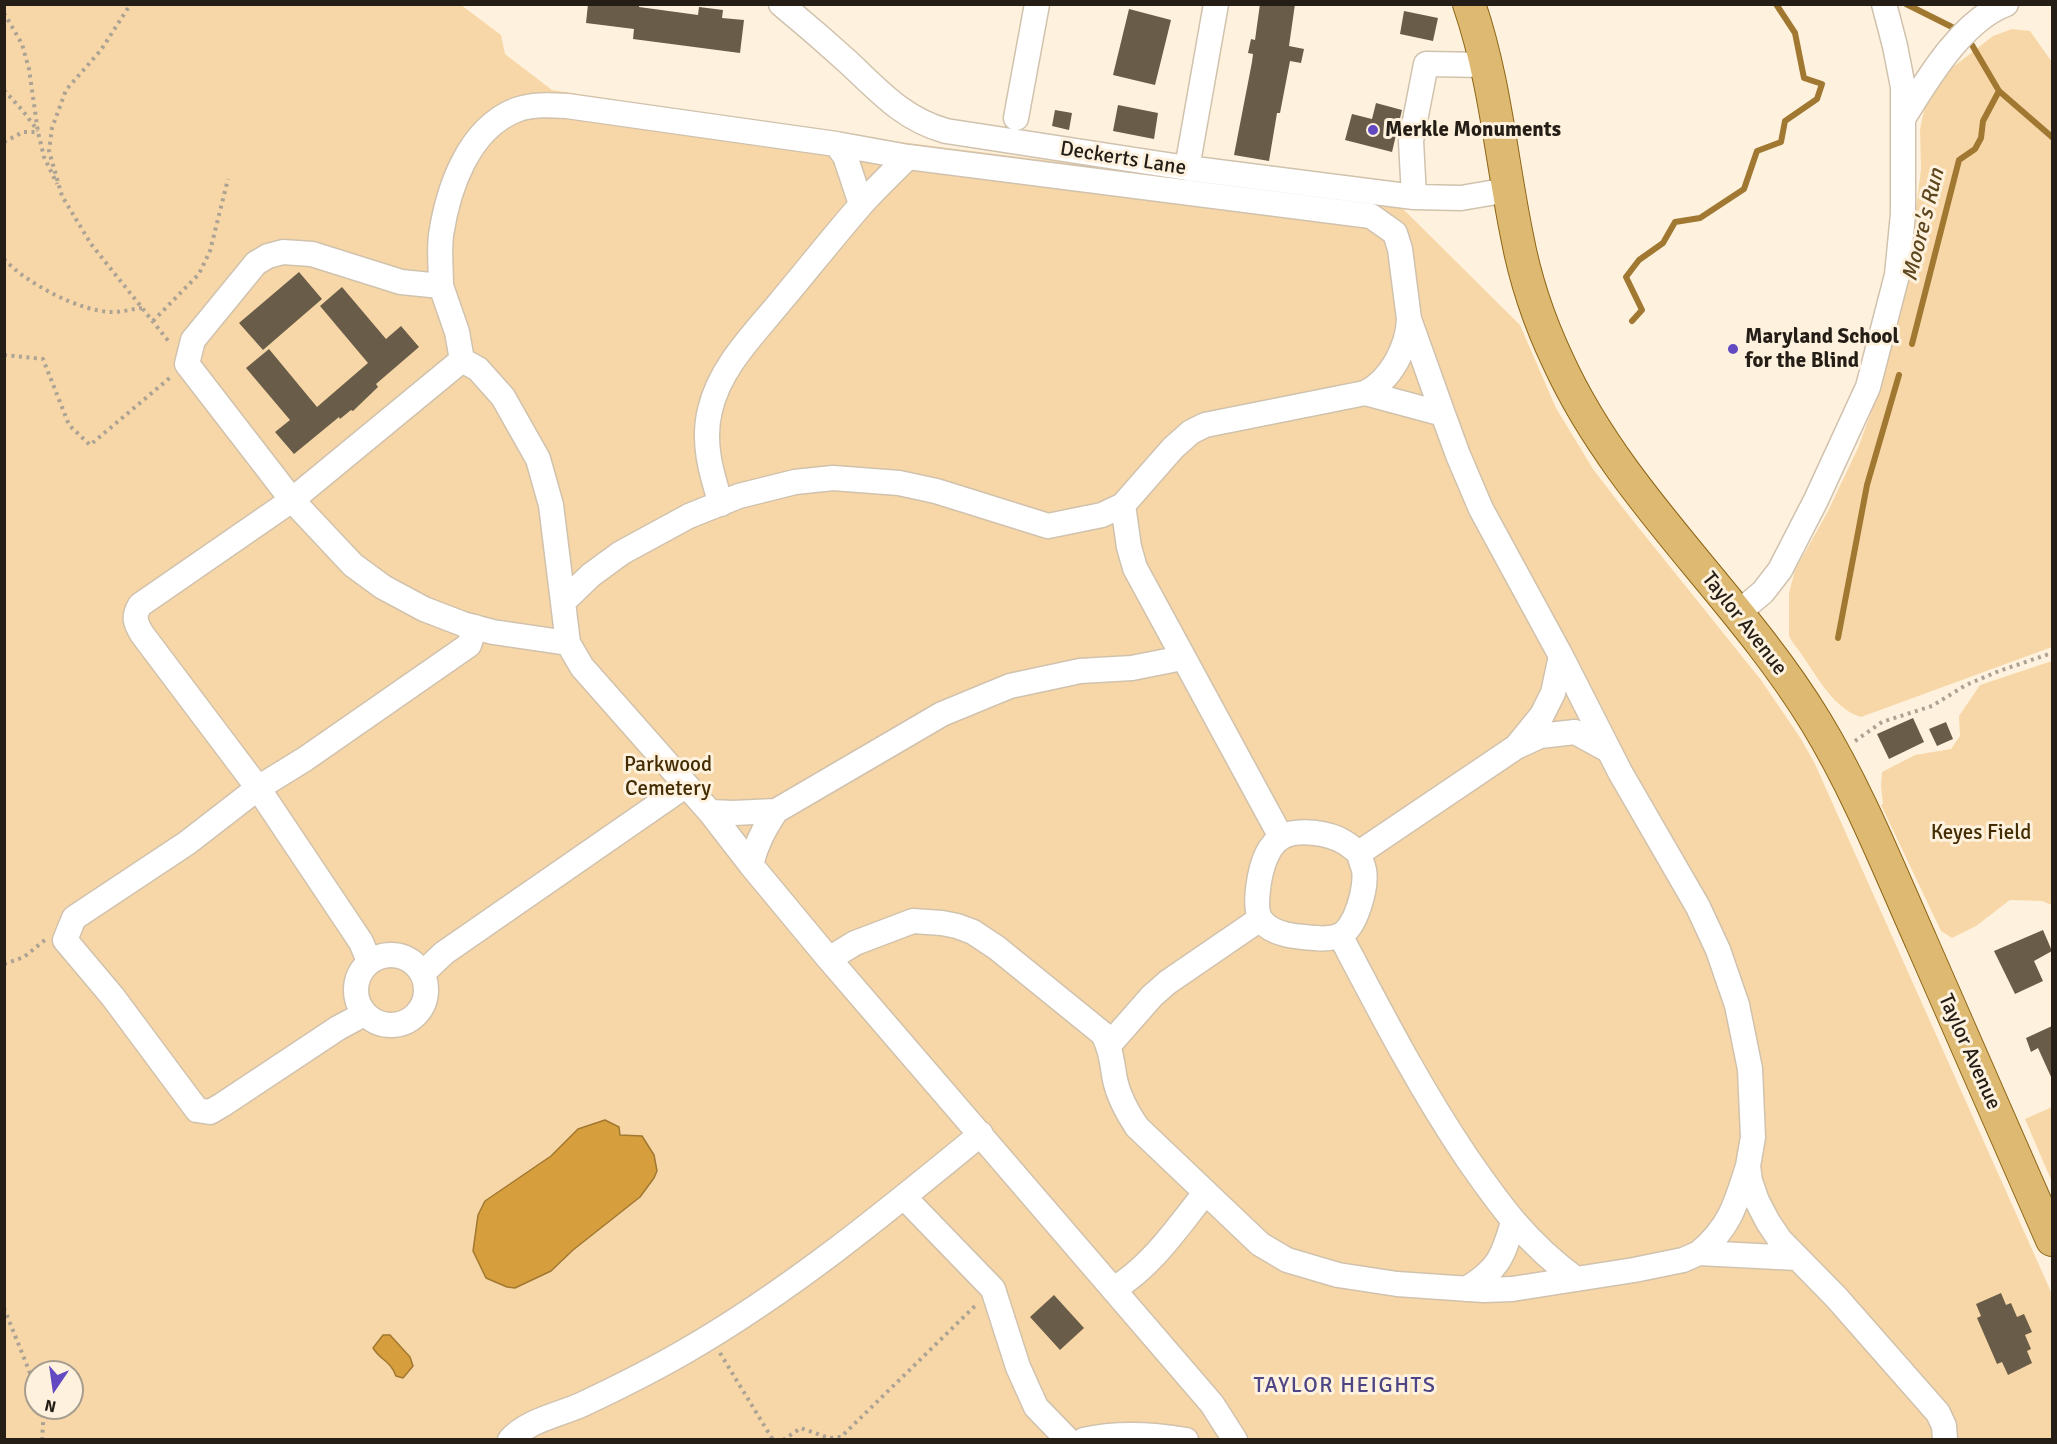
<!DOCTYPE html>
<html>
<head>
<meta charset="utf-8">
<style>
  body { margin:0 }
  #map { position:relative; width:2057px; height:1444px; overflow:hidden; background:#fef2df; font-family:Signika,sans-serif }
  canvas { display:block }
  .frame { position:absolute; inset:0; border:6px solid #241e16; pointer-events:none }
  .north { position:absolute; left:24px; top:1360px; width:60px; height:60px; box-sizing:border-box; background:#fef2df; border:2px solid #a79d8f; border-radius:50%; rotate:193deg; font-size:16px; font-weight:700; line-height:24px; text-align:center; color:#241e16 }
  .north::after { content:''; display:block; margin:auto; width:21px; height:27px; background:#6249c2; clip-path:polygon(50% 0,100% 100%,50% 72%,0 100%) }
</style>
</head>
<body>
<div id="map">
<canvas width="2057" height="1444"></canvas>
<div class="frame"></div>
<div class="north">N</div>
</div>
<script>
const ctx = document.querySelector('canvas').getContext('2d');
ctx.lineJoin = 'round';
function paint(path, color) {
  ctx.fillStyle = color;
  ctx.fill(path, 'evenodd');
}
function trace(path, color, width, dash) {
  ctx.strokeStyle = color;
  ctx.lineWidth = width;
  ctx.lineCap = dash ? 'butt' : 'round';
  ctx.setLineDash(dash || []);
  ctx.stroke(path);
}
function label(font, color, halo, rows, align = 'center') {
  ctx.font = font + ' Signika,sans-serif';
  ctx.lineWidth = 6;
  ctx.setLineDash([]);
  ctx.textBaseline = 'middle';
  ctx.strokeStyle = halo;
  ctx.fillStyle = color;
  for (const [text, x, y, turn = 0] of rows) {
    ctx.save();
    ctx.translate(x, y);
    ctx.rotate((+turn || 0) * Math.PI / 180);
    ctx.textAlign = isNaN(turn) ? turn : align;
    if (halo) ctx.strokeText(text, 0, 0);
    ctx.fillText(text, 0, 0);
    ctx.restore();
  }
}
paint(new Path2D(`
  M5,5H461L501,35L505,54L552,90L868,138L1398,204L1520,325L1556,408L1593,469L1626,512L1761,680L1801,739L1815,764L2052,1294V1439L5,1440ZM36,1372H72V1408H36Z
  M2012,29L2030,31L2052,62V647L1861,717C1830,708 1813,667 1793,643L1789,636V593L1795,570L1827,513L1858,448L1884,377L1909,265L1921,169L1920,129L1926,101L1948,71L1993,36Z
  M2052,661V905L2042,901L2010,900L1976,926L1952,938L1941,931L1881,805L1883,804L1881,786L1882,772L1915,755L1951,749L1960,736L1959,716L1980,685Z
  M2052,1107V1182L2025,1119Z`), '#f7d7a7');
const water = new Path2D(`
  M605,1120L619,1127L620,1135L642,1136L654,1155L657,1171L654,1178L640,1197L573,1250L551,1271L515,1288L507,1287L486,1278L473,1251L478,1215L485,1201L551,1156L578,1129Z
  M383,1335H390L410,1357L413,1366L403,1378L396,1376C390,1360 381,1361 373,1348Z`);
paint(water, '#d69e3d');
trace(water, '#a17831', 1.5);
trace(new Path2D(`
  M1906,4L1952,27
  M1972,45L1999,91L2052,137
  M1632,321L1642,310L1626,277L1639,260L1663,243L1675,222L1700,218L1744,189L1757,151L1781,142L1785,121L1817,99L1822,84L1804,78L1795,33L1776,4
  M1912,344L1959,160L1975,149L1981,138L1983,121L1999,91
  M1838,638L1867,485L1899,375`), '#a17831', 6);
paint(new Path2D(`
  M588,4H639V7L698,15L699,7L723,10L722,18L744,20L740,53L633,39L634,29L586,23Z
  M1260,4H1295L1289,46L1304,49L1301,63L1290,61L1280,113H1277L1269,161L1234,155L1252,62L1253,54L1248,53L1251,39L1255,40Z
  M1129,9L1171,20L1155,85L1113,75Z
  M1404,11L1438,18L1433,41L1400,34Z
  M1376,103L1402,110L1392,152L1345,140L1352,114L1372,119Z
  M1118,105L1158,113L1154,139L1113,131Z
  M1055,110L1072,113L1069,130L1052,126Z
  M299,272L322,299L263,350L239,323Z
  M342,287L386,339L401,326L419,347L376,384L378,387L353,411L351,410L340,419L339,417L294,454L275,432L290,420L246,368L269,349L317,407L368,363L320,306Z
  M1913,718L1924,742L1889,759L1877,734Z
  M1946,722L1953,739L1937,746L1929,729Z
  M2043,930L2052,951L2034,961L2043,981L2015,994L1994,951Z
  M2052,1026V1079L2038,1048L2031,1052L2026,1038Z
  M2001,1293L2006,1305L2011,1303L2017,1317L2024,1314L2032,1332L2025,1335L2031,1349L2027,1351L2032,1363L2008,1375L2002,1362L1997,1364L1977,1318L1981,1316L1976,1304Z
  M1054,1295L1084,1328L1060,1350L1030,1317Z`), '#695c48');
const minor = new Path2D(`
  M781,4C804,23 826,42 848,62C879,91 903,119 946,131L1187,168L1414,197L1461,198L1508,190
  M1904,117C1928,78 1962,21 2006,4
  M1016,118L1037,4
  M836,144L908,157
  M1187,168L1216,4
  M1414,197L1411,141L1426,64L1486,65
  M441,286C441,270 439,252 441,235C448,189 468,129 516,110C532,104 550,105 567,106L836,144L845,156L861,204
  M1365,393C1391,380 1408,347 1409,319
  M721,504C711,473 702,442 710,410C720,367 754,334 781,301C808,269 833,237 860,206C875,189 892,173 908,157L1371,216L1395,233L1400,249L1409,319L1443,414
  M1123,505L1129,547L1135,568L1281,837
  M564,601L591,575L621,553L689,516L739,496L795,482L833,478L899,483L936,491L1048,526L1102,515L1123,505L1173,448L1191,432L1205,425L1365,393L1443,414L1458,455L1481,509L1561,656L1553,693L1542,715L1516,747L1359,853C1354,849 1349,845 1344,842C1329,833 1298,828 1282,837C1266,846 1260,872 1258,889C1257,898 1256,913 1261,920C1273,936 1299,937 1316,938C1323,939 1332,938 1339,936C1356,929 1367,887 1364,870C1363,865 1360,859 1359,853
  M1738,613L1763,592L1780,570L1816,500L1868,387L1897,275L1903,214V87L1895,46L1884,4
  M568,643L551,505L538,459L503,397L478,369L462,360L457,332L441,286L401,282L312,254L283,252L268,256L256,263L193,340L187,364L292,500L353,565L383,587L424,609L463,624L493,632L568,643L582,667L710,812L751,865L829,959L855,943L913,921L942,923L957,926L973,932L997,948L1103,1034C1111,1049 1112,1063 1115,1080C1119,1098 1127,1112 1137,1127L1260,1244L1287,1260L1338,1275L1397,1284L1484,1290L1512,1289L1634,1270L1683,1260L1699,1253L1797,1258
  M1561,656L1620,772L1698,907L1718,950L1737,1005L1750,1069L1753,1137L1748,1166L1750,1181L1757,1201L1768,1222L1780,1240L1836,1297L1938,1413L1944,1426L1945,1440
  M1516,747L1540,736L1575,732L1608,750
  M710,812L733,813L776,811L942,714L1010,686L1080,671L1132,668L1182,658
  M751,865C756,844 764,829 776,811
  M1340,935C1380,1011 1419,1087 1467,1158C1501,1207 1527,1243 1576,1279
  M356 990a35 35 0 1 1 70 0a35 35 0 1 1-70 0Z
  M829,959L1212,1404L1235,1440
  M369,961L361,942L258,788L142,634C135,622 133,617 140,605L292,500L462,360
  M423,973L444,953L685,786
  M364,1014L338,1028L222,1105L210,1112L197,1110L113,997L65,940L74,918L187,843L258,788L305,759L469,645L475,627
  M1109,1045L1152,996L1168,982L1260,919
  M904,1197L993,1289L1018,1367L1036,1407L1068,1440
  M1699,1253C1730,1227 1736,1204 1748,1166
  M1114,1289C1152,1266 1177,1228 1205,1193
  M1466,1289C1498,1270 1503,1257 1513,1222
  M510,1440C528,1420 559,1415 583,1404C617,1388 651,1371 684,1352C790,1291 886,1212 981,1134
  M1084,1440C1118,1432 1151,1434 1186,1440`);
const major = new Path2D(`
  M1469,4C1495,79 1501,158 1517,236C1525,279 1539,321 1558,361C1620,497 1739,595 1816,722C1858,791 1888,867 1921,941C1965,1041 2009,1141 2052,1240`);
trace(minor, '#d1c2ad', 27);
trace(major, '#8d6515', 34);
trace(new Path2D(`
  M128,8L101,50L66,90L52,128L49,151L62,196L91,244L170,343
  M4,13L22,44L29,69L38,132L44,157L57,184
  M4,90L23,111L38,131
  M4,142L23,132H37
  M4,259C26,283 80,312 113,312C123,312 132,309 142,308
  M153,321L199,274L210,251L228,179
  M4,355L43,359L69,425L90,445L172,376
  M1855,741L1882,722L1932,706L1966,685L1999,671L2052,653
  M4,964L24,957L45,940
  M4,1308L36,1388
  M720,1353L773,1440
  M42,1440L44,1408
  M783,1440L801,1428L829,1438L841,1437L978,1303`), '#ada394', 4, [3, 4.5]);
trace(minor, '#fff', 24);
trace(major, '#ddb972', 32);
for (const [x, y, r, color] of [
  [1373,130,6,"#6249c2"],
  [1733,349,6,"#6249c2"]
]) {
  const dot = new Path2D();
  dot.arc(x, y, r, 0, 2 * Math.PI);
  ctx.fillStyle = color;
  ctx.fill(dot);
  trace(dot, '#fef2df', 2);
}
label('bold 21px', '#241e16', '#fef2df', [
  ["Merkle Monuments",1385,130],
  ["Maryland School",1745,337],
  ["for the Blind",1745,361]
], 'left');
label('21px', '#241e16', '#fef2df', [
  ["Deckerts Lane",1123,159,9],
  ["Taylor Avenue",1744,624,52],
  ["Taylor Avenue",1969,1052,66]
]);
label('21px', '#432c02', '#fef2df', [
  ["Parkwood",668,765],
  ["Cemetery",668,789],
  ["Keyes Field",1981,833]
]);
label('italic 22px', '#5e461f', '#fef2df', [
  ["Moore's Run",1924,225,-76]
]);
ctx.letterSpacing = '1.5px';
label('22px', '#4e4684', '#fef2df', [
  ["TAYLOR HEIGHTS",1345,1386]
]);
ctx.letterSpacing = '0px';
</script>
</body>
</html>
